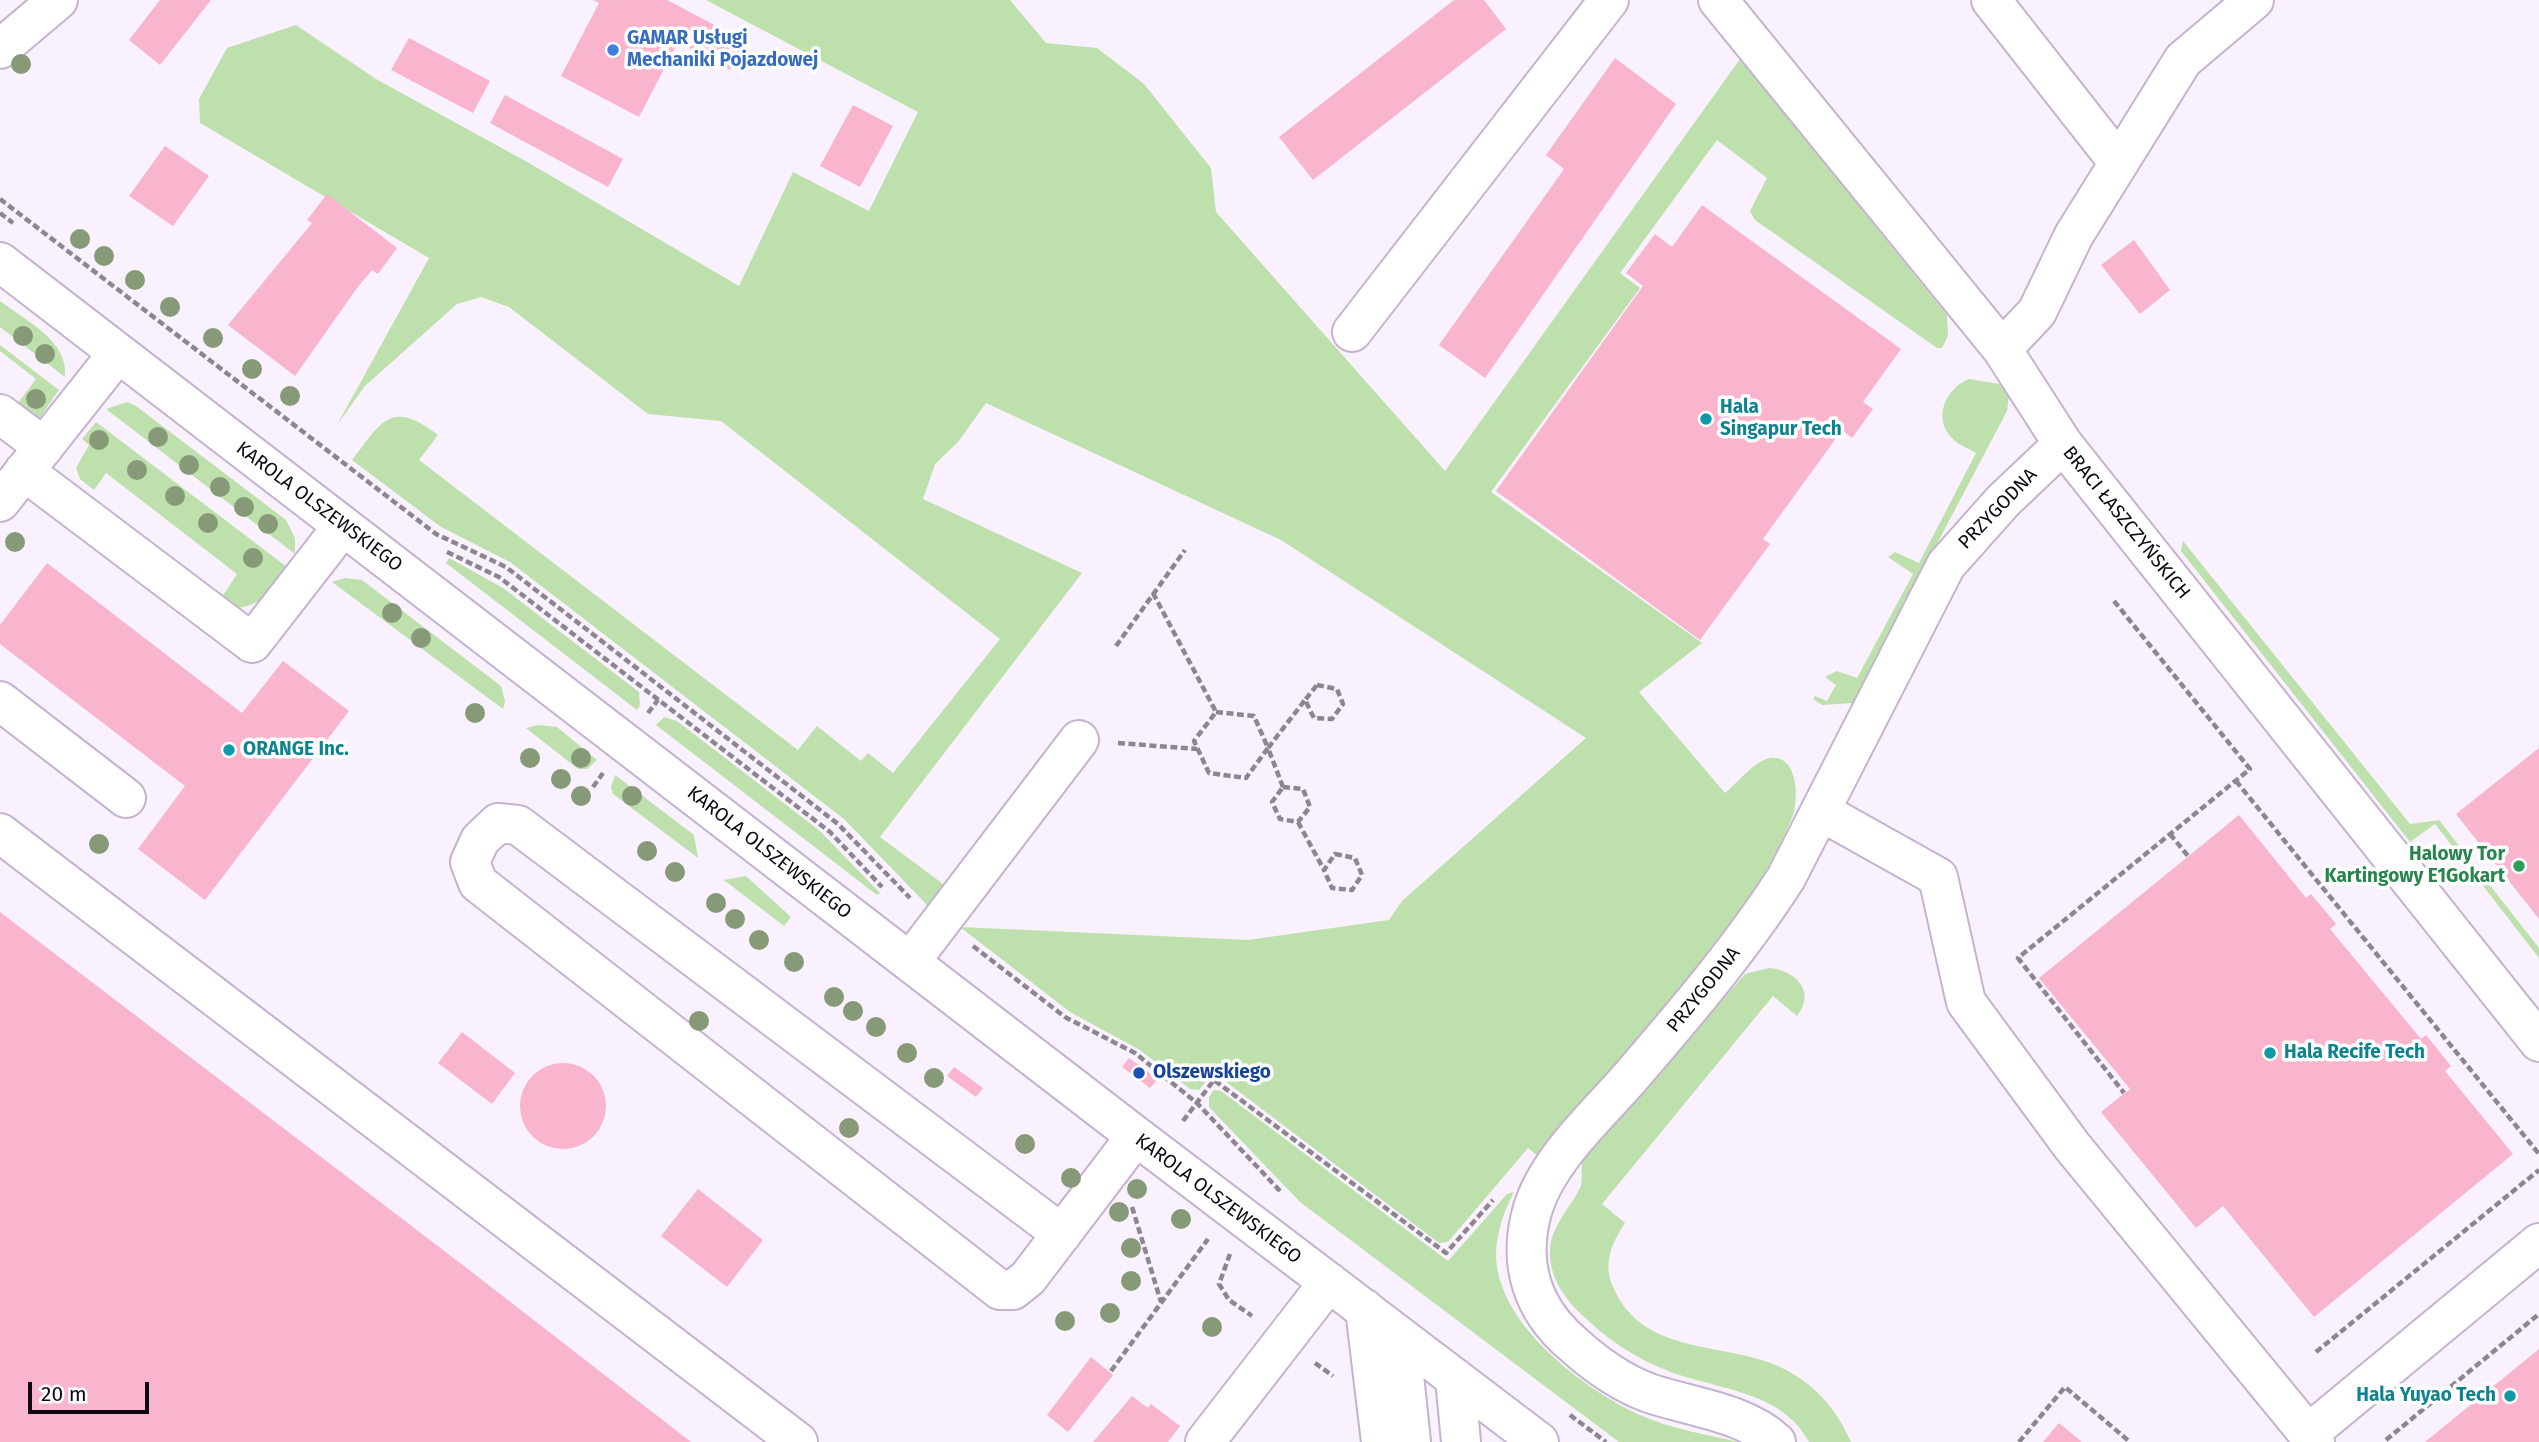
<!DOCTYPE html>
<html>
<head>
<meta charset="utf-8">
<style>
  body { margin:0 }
  #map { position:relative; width:2539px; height:1442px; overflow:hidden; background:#f9f1fd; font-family:"Fira Sans",sans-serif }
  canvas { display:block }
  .scale { position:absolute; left:28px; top:1382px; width:121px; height:32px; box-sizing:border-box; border:4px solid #0f0812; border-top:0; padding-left:9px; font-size:21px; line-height:24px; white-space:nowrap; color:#0f0812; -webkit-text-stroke:5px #fff; paint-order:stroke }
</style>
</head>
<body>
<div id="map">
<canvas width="2539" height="1442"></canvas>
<div class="scale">20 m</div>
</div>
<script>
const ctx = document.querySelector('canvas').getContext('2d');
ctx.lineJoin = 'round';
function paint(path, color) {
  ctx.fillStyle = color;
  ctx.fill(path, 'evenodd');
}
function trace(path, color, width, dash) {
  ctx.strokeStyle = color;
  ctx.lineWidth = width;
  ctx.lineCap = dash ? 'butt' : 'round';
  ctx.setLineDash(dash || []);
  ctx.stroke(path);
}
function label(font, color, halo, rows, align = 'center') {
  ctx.font = font + ' "Fira Sans",sans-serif';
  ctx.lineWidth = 7;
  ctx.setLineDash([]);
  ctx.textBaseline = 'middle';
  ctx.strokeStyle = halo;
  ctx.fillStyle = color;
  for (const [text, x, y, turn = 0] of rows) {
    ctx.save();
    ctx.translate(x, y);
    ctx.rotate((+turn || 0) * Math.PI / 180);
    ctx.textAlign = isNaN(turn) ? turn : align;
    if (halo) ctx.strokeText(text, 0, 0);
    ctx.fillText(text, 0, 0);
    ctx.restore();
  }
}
paint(new Path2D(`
  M706,0H1010L1046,43L1097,48L1144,84L1211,168L1216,212L1445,471L1740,59L1947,315L1948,336L1942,348H1937L1755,220L1750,211L1767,178L1717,140L1620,273L1640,288L1491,492L1702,643L1639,692L1725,793C1737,784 1754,760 1771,758C1799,755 1799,802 1792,818C1736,948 1629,1052 1539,1157L1528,1148L1448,1242L1439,1243L1213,1072L1199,1090L1190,1089L1140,1050L1070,1012L960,927L1248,940L1389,920L1402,901L1586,738L1281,540L986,403L958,442L935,464L923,499L1082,573L880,837L947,887L929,907L844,819L510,562L441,527L352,460C382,421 391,399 438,435L419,460L798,750L817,726L861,761L868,753L893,773L1000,639L721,421L648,414L509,307L481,297L457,304L365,386L337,425L429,258L200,123L199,99L227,48L296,25L376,79L529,163L739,286L793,172L869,211L918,112Z
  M0,301C26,321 69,341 65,377L0,327Z
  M0,345L59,390L39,419L18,403L36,379L0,351Z
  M1969,379L1999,384L2009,396L2007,411L1853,703L1822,705L1813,699L1815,696L1827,701L1836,685L1825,677L1837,671L1857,678L1913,574L1888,557L1895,552L1919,563L1976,453C1968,448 1958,445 1952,438C1932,418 1946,388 1969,379Z
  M127,402L136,406L286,520L295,538V554L106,409Z
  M96,422L287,567C273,586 261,610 233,607L222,597L237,574L106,473L94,490L80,479L76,468L89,445L82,439Z
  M2183,541L2410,824L2439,820L2539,948V958L2435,824L2410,842L2181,551Z
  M449,558L503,588L639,692L640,705L637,710L446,563Z
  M345,578L362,580L501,686L505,701L503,709L332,582Z
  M664,717L677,721L820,831L880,893L877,895L656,725Z
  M538,725L557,727L597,760L587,769H578L526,728Z
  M615,775L694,835L698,858L613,794L611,787Z
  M746,876L791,917L784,926L724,880Z
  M1769,968C1794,970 1817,990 1797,1016L1773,996L1602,1204L1625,1223C1611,1244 1603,1263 1613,1287C1643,1357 1725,1341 1780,1367C1814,1383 1836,1408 1851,1442H1809C1782,1391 1719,1390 1671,1372C1636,1359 1608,1340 1582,1315C1565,1299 1551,1279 1550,1256C1548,1229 1569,1210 1580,1188C1583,1181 1581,1170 1582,1162L1745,974Z
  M1214,1090L1221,1091L1448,1261L1507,1194L1514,1192C1504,1211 1497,1231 1496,1253C1495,1322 1583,1389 1640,1415C1670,1429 1706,1434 1738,1442H1619L1300,1202L1209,1107V1097Z`), '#bde0ad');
paint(new Path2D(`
  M160,0H211L160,65L129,40Z
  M593,0H667L745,41L730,70L678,42L639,117L561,76L599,3Z
  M1454,0H1484L1506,29L1313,180L1279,137Z
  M409,38L490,81L473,113L391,70Z
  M1615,58L1676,104L1485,378L1439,345L1564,169L1546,155Z
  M505,95L623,159L608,187L490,123Z
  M853,105L893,126L860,187L820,166Z
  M165,146L209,176L173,226L129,196Z
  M327,194L397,248L378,274L372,270L357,288L295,376L228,325L312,223L307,220Z
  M1702,205L1901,349L1863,402L1873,409L1852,438L1842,430L1763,539L1770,544L1700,640L1496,491L1643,286L1626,273L1655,234L1672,247Z
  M2134,240L2170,290L2140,314L2101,265Z
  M47,563L242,713L283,661L349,711L205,900L138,849L185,786L0,644V625Z
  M2539,748V919L2456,814Z
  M2239,815L2306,898L2311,894L2336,924L2330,929L2421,1039L2426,1035L2451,1066L2445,1071L2513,1154L2314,1317L2223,1206L2196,1228L2101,1112L2130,1089L2039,978Z
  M0,912L464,1266L691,1442H0Z
  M462,1032L515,1073L492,1104L438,1063Z
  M1129,1058L1158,1079L1150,1088L1122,1067Z
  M520 1106a43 43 0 1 1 86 0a43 43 0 1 1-86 0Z
  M954,1067L983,1088L976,1097L947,1076Z
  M698,1189L763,1240L727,1287L661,1236Z
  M2539,1349V1442H2425Z
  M1091,1357L1113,1375L1068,1432L1047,1415Z
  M1132,1396L1148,1408L1151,1404L1180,1426L1168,1442H1093Z
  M2059,1423L2082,1442H2043Z`), '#f9b4ce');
const minor = new Path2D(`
  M1718,0L2002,349L2063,444L2539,1042
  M1991,0L2119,163
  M0,49L58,0
  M0,262L1136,1136L1539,1442
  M1352,332L1609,0
  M2002,349L2037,312L2074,235L2183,60L2254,0
  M0,414L44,447
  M24,471L252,643L343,526
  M0,502L118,353
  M0,701L126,798
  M1820,811L1938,877L1966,1002L2072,1146L2315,1442
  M0,833L798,1442
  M910,962L1079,740
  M1062,1234L518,825L498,823L480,840L470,862L478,883L1000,1290H1013L1028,1278L1136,1136
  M1365,1309L1381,1442
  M1400,1337L1411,1442
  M1455,1378L1461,1442
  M2308,1434L2539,1243
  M1205,1442L1329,1282
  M1776,1442C1744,1412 1690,1407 1649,1393C1622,1383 1595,1364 1574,1345C1531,1309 1517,1262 1533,1208C1549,1157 1600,1113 1634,1073C1688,1010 1741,948 1786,878L1946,565L2003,501L2063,444`);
trace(minor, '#c5b2d0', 42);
trace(new Path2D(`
  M0,199L436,534L506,567L838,824L910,898
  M0,213L13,223
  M447,552L499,577L830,832L882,887
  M1153,593L1216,712
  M2114,601L2250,769L2018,958L2124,1093
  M1116,646L1185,550
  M1317,685L1337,689L1343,704L1332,719L1314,718L1305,700Z
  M1216,712L1254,716L1268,748L1246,778L1209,773L1194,741Z
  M648,713L658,700
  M1118,743L1197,749
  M2236,781L2539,1154
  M593,787L603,773
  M1283,787L1303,789L1310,807L1298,822L1280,819L1272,802Z
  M1283,787L1268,748L1305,700
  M1298,822L1324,870
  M2170,834L2188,856
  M1335,854L1355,858L1362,875L1352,890L1332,888L1324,870Z
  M973,946L1065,1017L1135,1053L1197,1103L1281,1192
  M1183,1121L1214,1080L1446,1253L1493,1200
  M1132,1207L1161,1302
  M1230,1254L1219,1284L1229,1300L1252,1316
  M2316,1352L2539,1170
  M1315,1363L1333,1376
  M1111,1371L1208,1239
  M1570,1415L1606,1442
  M2386,1440L2539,1314
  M2019,1442L2065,1387L2130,1442`), '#8d8590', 4.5, [7, 3.5]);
trace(minor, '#fff', 38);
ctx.fillStyle = '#869a77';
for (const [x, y] of [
  [21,64],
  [80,239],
  [104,256],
  [135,280],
  [170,307],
  [23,336],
  [213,338],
  [45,354],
  [252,369],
  [290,396],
  [36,399],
  [158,437],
  [99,440],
  [189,465],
  [137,470],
  [220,487],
  [175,496],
  [244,507],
  [208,523],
  [268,524],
  [15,542],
  [253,558],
  [392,613],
  [421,638],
  [475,713],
  [530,758],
  [581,758],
  [561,779],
  [581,796],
  [632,796],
  [99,844],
  [647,851],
  [675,872],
  [716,903],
  [735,919],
  [759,940],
  [794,962],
  [834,997],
  [853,1011],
  [699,1021],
  [876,1027],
  [907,1053],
  [934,1078],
  [849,1128],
  [1025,1144],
  [1071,1178],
  [1137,1189],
  [1119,1212],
  [1181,1219],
  [1131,1248],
  [1131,1281],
  [1110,1313],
  [1065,1321],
  [1212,1327]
]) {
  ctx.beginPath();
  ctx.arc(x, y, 10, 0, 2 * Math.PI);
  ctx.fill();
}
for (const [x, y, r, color] of [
  [613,50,7,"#3f7fe0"],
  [1706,419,7,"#0f9aa8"],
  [229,750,7,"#0f9aa8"],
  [2519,866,7,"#2e9e5b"],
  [2270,1053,7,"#0f9aa8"],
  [1139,1073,7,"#1a4fb4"],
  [2510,1396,7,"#0f9aa8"]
]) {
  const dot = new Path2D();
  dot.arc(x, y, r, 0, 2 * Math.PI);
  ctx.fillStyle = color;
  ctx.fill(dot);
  trace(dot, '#fff', 2.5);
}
label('bold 19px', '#366cbe', '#fff', [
  ["GAMAR Usługi",627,39],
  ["Mechaniki Pojazdowej",627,61]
], 'left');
label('bold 19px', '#0d838f', '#fff', [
  ["Hala",1720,408],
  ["Singapur Tech",1720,430],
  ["ORANGE Inc.",243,750],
  ["Hala Recife Tech",2284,1053],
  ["Hala Yuyao Tech",2496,1396,"right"]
], 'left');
label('19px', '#0f0812', '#fff', [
  ["KAROLA OLSZEWSKIEGO",319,507,37],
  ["PRZYGODNA",1998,509,-46],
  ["BRACI ŁASZCZYŃSKICH",2126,523,51],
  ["KAROLA OLSZEWSKIEGO",769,853,38],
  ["PRZYGODNA",1704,990,-51],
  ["KAROLA OLSZEWSKIEGO",1218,1199,37]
]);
label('bold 19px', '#27864d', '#fff', [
  ["Halowy Tor",2505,855],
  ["Kartingowy E1Gokart",2505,877]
], 'right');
label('bold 19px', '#164399', '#fff', [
  ["Olszewskiego",1153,1073]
], 'left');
</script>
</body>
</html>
